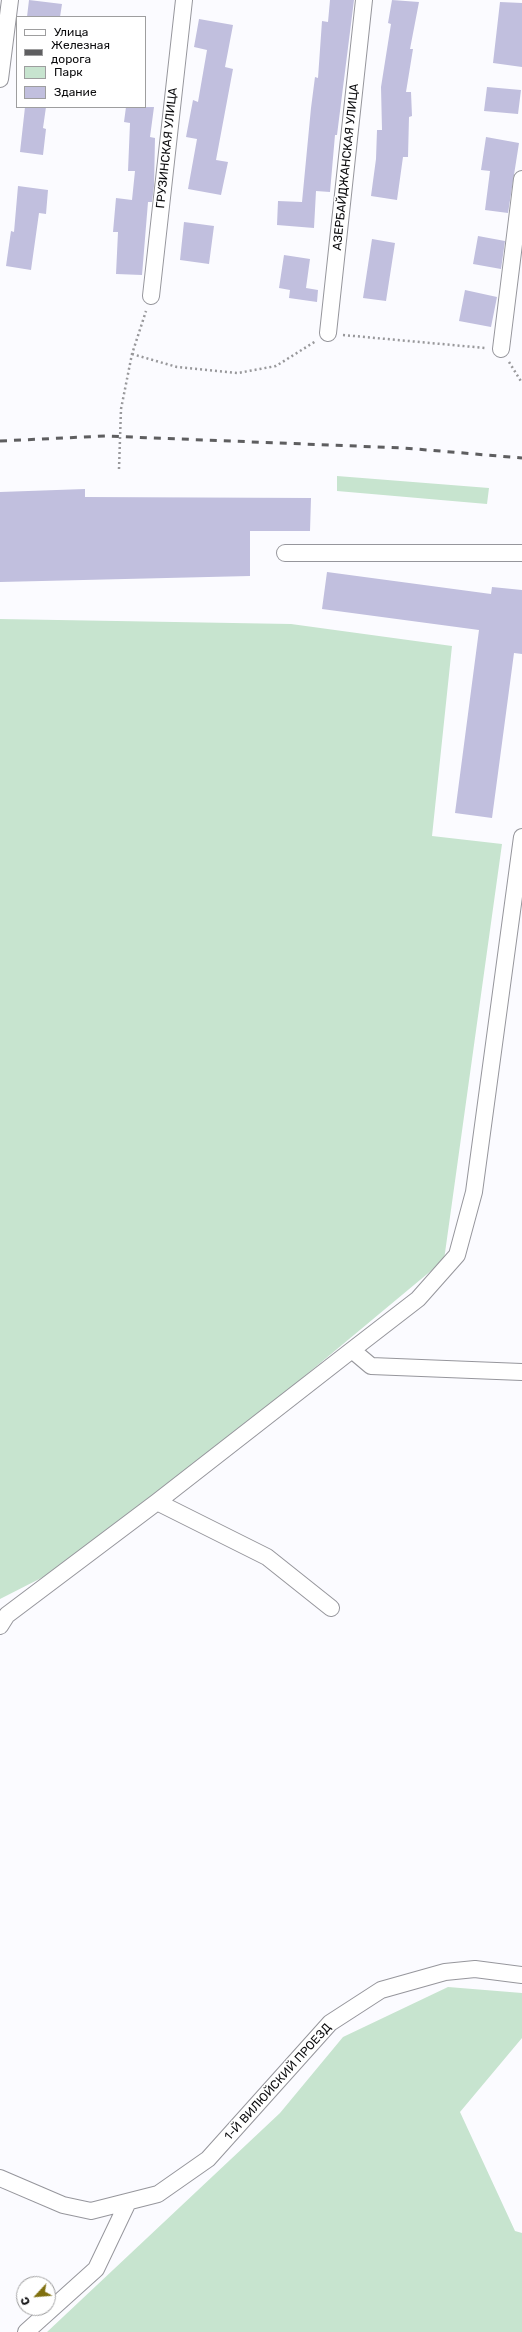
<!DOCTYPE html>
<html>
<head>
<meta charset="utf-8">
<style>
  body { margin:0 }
  #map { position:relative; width:522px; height:2332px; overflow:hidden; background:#fbfbff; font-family:Rubik,sans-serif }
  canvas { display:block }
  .legend { position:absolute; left:16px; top:16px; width:130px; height:92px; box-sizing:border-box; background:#fff; border:1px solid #9e9e9f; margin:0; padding:5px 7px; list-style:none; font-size:12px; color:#0c0c0e }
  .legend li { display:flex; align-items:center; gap:8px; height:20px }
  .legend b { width:20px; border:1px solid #9e9e9f }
  .north { position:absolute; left:16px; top:2276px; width:40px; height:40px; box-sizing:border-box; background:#fff; border:1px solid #9e9e9f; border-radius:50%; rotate:244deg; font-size:11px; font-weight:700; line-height:16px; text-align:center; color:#0c0c0e }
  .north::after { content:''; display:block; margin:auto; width:14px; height:18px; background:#80700f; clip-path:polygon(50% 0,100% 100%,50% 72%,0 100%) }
</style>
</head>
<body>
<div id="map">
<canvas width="522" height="2332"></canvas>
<ul class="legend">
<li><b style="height:5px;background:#fff"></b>Улица</li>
<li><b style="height:5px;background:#5e5e60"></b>Железная дорога</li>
<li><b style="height:11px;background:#c7e4cf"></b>Парк</li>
<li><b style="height:11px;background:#c1bfde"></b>Здание</li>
</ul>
<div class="north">С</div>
</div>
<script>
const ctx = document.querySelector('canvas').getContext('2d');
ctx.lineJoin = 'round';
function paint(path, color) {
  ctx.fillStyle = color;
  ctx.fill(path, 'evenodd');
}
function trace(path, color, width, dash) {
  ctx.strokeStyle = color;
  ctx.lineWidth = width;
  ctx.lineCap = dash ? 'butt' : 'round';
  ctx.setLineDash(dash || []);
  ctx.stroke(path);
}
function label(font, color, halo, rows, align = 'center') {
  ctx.font = font + ' Rubik,sans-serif';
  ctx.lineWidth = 3;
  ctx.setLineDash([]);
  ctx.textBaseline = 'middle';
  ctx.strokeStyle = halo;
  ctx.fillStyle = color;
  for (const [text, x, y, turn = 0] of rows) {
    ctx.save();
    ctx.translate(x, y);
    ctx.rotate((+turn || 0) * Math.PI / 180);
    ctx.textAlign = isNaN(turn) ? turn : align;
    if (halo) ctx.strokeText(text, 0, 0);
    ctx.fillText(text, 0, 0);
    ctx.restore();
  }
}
paint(new Path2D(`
  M337,476L489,488L487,504L337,491Z
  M0,619L291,624L452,646L432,836L502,844L444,1260L253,1419L53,1572L0,1599Z
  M448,1987L522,1993V2038L460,2112L515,2231L522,2233V2332H47L280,2113L343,2037Z`), '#c7e4cf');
paint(new Path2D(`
  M29,0L62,4L60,17H27Z
  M330,0H354L337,135H335L330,192L316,191L314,228L277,225L278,201L302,202L311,108L315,77L318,78L322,21L328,22Z
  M392,0L419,2L410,49H413L406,92H411L412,116L409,117L408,157H403L397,200L371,196L376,159L377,130H382L381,87L391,24L388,23Z
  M500,2L522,3V67L493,63Z
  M199,19L233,25L225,67L233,69L216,160L228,162L221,195L188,189L197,139L186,137L193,100L198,102L207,50L194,47Z
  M487,87L521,90L518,114L484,111Z
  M25,107H46L43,128L46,129L43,155L20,152Z
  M126,107H154L150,137L155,138L154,186L152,202H148L142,275L116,274L118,232H113L116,198L132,200L135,171H128L130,123L124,122Z
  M486,137L519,143L508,213L485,210L490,171L481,170Z
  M18,186L48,190L46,214L39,213L31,270L6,266L11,231L14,232Z
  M184,222L214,226L209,264L180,260Z
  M478,236L505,241L501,269L473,264Z
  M372,239L395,243L386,301L363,298Z
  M284,255L310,259L306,288L318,290L317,302L289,298L290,290L279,288Z
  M465,290L497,297L491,327L459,321Z
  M85,489V497L311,498L310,531H250V576L0,582V492Z
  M327,572L491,594L492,587L522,590V654L514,653L492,818L455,813L479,630L322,609Z`), '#c1bfde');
const minor = new Path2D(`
  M0,79L10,0
  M151,296L184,0
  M328,333L364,0
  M501,349L522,179
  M285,553H522
  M352,1350L418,1299L457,1255L474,1192L522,837
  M157,1502L267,1557L331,1608
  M0,1626L7,1615L157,1502L352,1350L371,1366L522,1372
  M0,2178L63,2205L91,2211L158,2194L208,2159L330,2023L381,1990L445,1972L475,1969L522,1975
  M26,2332L96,2269L128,2202`);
trace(minor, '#96969c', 18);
trace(new Path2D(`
  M343,335L485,348
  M132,354L177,367L238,373L276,366L316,341
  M509,362L522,383
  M119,469L121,409L132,354L146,311`), '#98989b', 2.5, [2, 3]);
trace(minor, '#fff', 16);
trace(new Path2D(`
  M0,441L105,436L404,448L522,458`), '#5e5e60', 3, [7, 7]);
label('12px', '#0c0c0e', '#fff', [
  ["ГРУЗИНСКАЯ УЛИЦА",167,148,-84],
  ["АЗЕРБАЙДЖАНСКАЯ УЛИЦА",346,167,-84],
  ["1-Й ВИЛЮЙСКИЙ ПРОЕЗД",278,2082,-48]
]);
</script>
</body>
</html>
